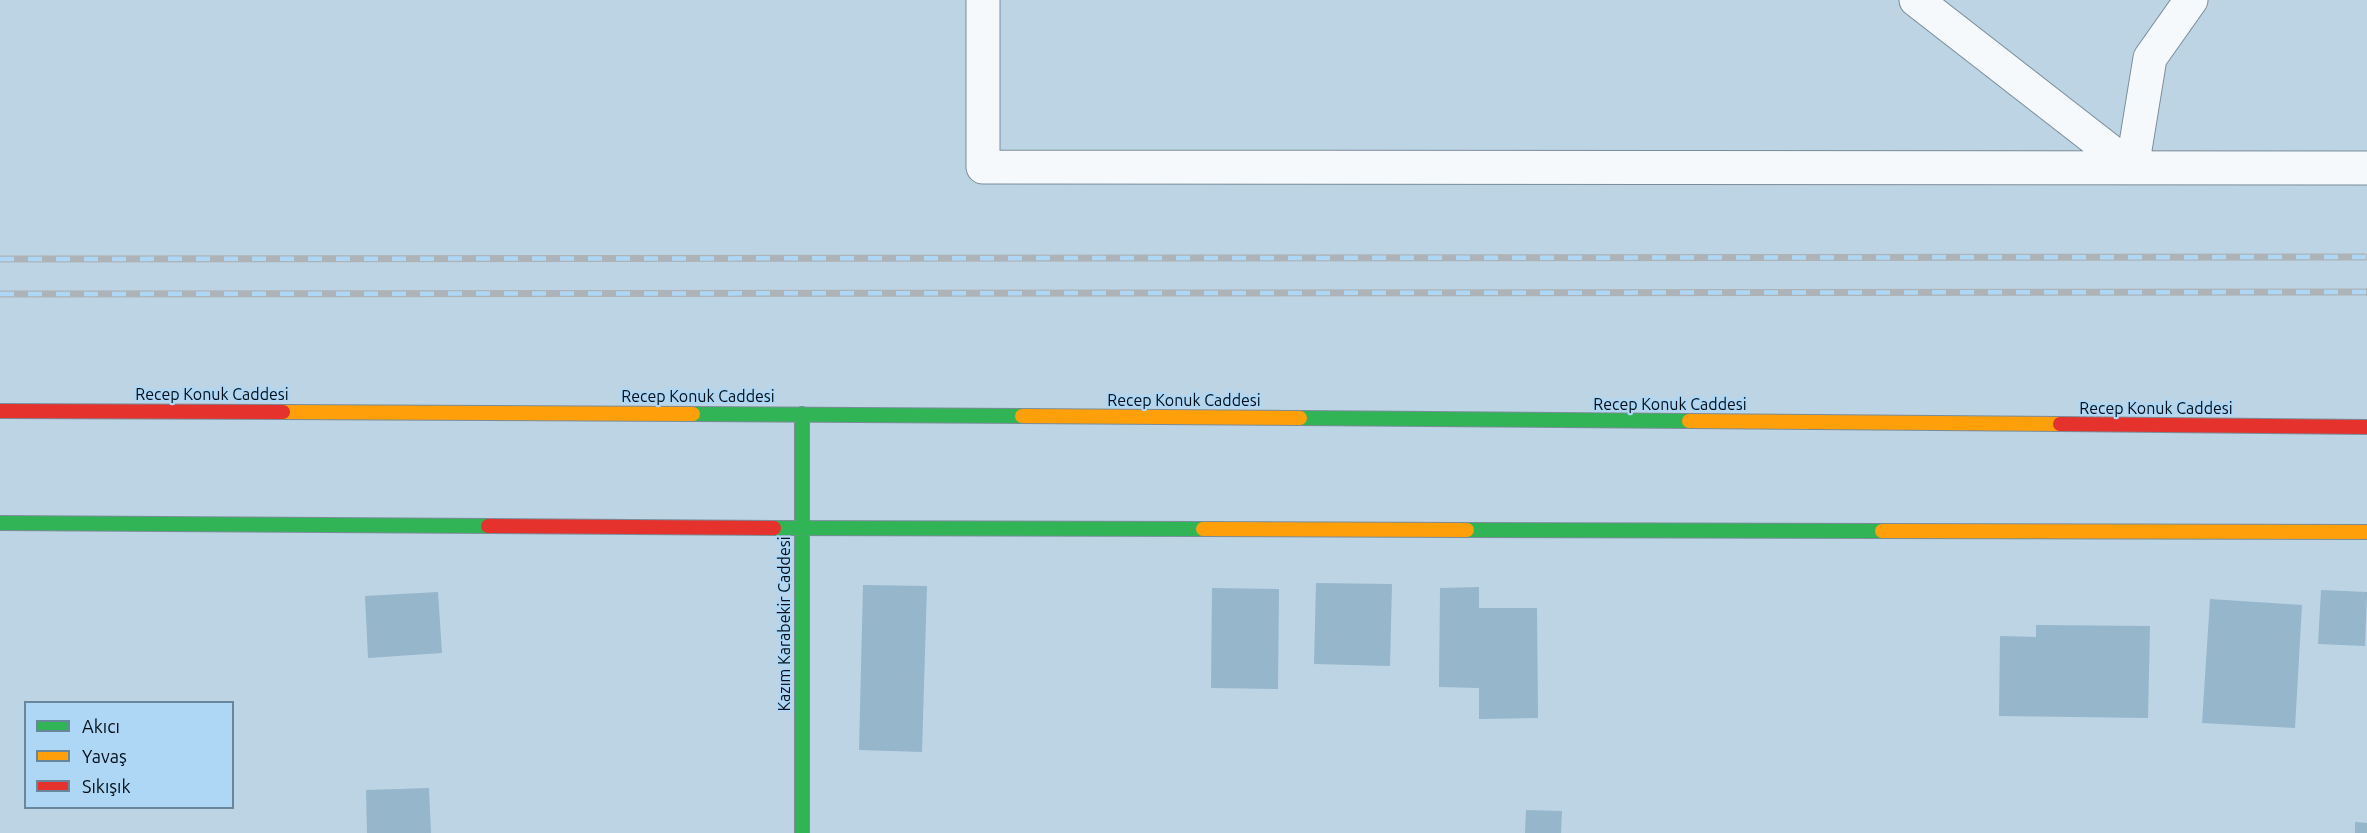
<!DOCTYPE html>
<html>
<head>
<meta charset="utf-8">
<style>
  body { margin:0 }
  #map { position:relative; width:2367px; height:833px; overflow:hidden; background:#bdd4e5; font-family:Ubuntu,sans-serif }
  canvas { display:block }
  .legend { position:absolute; left:24px; top:701px; width:210px; height:108px; box-sizing:border-box; background:#add7f5; border:2px solid #68879c; margin:0; padding:8px 10px; list-style:none; font-size:18px; color:#010e17 }
  .legend li { display:flex; align-items:center; gap:12px; height:30px }
  .legend b { width:30px; border:2px solid #68879c }
</style>
</head>
<body>
<div id="map">
<canvas width="2367" height="833"></canvas>
<ul class="legend">
<li><b style="height:8px;background:#30b455"></b>Akıcı</li>
<li><b style="height:8px;background:#ff9f0a"></b>Yavaş</li>
<li><b style="height:8px;background:#e5322d"></b>Sıkışık</li>
</ul>
</div>
<script>
const ctx = document.querySelector('canvas').getContext('2d');
ctx.lineJoin = 'round';
function paint(path, color) {
  ctx.fillStyle = color;
  ctx.fill(path, 'evenodd');
}
function trace(path, color, width, dash) {
  ctx.strokeStyle = color;
  ctx.lineWidth = width;
  ctx.lineCap = dash ? 'butt' : 'round';
  ctx.setLineDash(dash || []);
  ctx.stroke(path);
}
function label(font, color, halo, rows, align = 'center') {
  ctx.font = font + ' Ubuntu,sans-serif';
  ctx.lineWidth = 4.5;
  ctx.setLineDash([]);
  ctx.textBaseline = 'middle';
  ctx.strokeStyle = halo;
  ctx.fillStyle = color;
  for (const [text, x, y, turn = 0] of rows) {
    ctx.save();
    ctx.translate(x, y);
    ctx.rotate((+turn || 0) * Math.PI / 180);
    ctx.textAlign = isNaN(turn) ? turn : align;
    if (halo) ctx.strokeText(text, 0, 0);
    ctx.fillText(text, 0, 0);
    ctx.restore();
  }
}
paint(new Path2D(`
  M1316,583L1392,584L1390,666L1314,664Z
  M863,585L927,586L922,752L859,750Z
  M1479,587V608H1537L1538,718L1479,719V688L1439,687L1440,588Z
  M1212,588L1279,589L1278,689L1211,688Z
  M2321,590L2367,592L2365,646L2318,644Z
  M438,592L442,653L368,658L365,596Z
  M2210,599L2302,605L2295,728L2202,723Z
  M2036,625L2150,626L2148,718L1999,716L2000,636L2036,637Z
  M429,788L431,833H367L366,790Z
  M1526,810L1562,811L1561,833H1525Z
  M2355,822L2367,823V833H2355Z`), '#95b6cb');
const street = new Path2D(`
  M983,0V167L2367,168
  M1916,0L2132,168L2150,58L2191,0`);
const fast = new Path2D(`
  M693,414L1022,416
  M802,414V833
  M1300,418L1689,421
  M0,523L488,526
  M774,528L1203,529
  M1467,530L1882,531`);
const slow = new Path2D(`
  M283,412L693,414
  M1022,416L1300,418
  M1689,421L2060,424
  M1203,529L1467,530
  M1882,531L2367,532`);
const jam = new Path2D(`
  M0,411L283,412
  M2060,424L2367,427
  M488,526L774,528`);
trace(street, '#7a8c99', 35);
trace(fast, '#7a8c99', 16);
trace(slow, '#7a8c99', 16);
trace(jam, '#7a8c99', 16);
trace(street, '#f5f9fb', 33);
trace(fast, '#30b455', 14);
trace(slow, '#ff9f0a', 14);
trace(jam, '#e5322d', 14);
const rail = new Path2D(`
  M0,259L2367,257
  M0,294L2367,292`);
trace(rail, '#adb3b7', 7);
trace(rail, '#add7f5', 4.5, [14]);
label('16px', '#010e17', '#add7f5', [
  ["Recep Konuk Caddesi",212,395],
  ["Recep Konuk Caddesi",698,397],
  ["Recep Konuk Caddesi",1184,401],
  ["Recep Konuk Caddesi",1670,405],
  ["Recep Konuk Caddesi",2156,409],
  ["Kazım Karabekir Caddesi",785,624,-90]
]);
</script>
</body>
</html>
